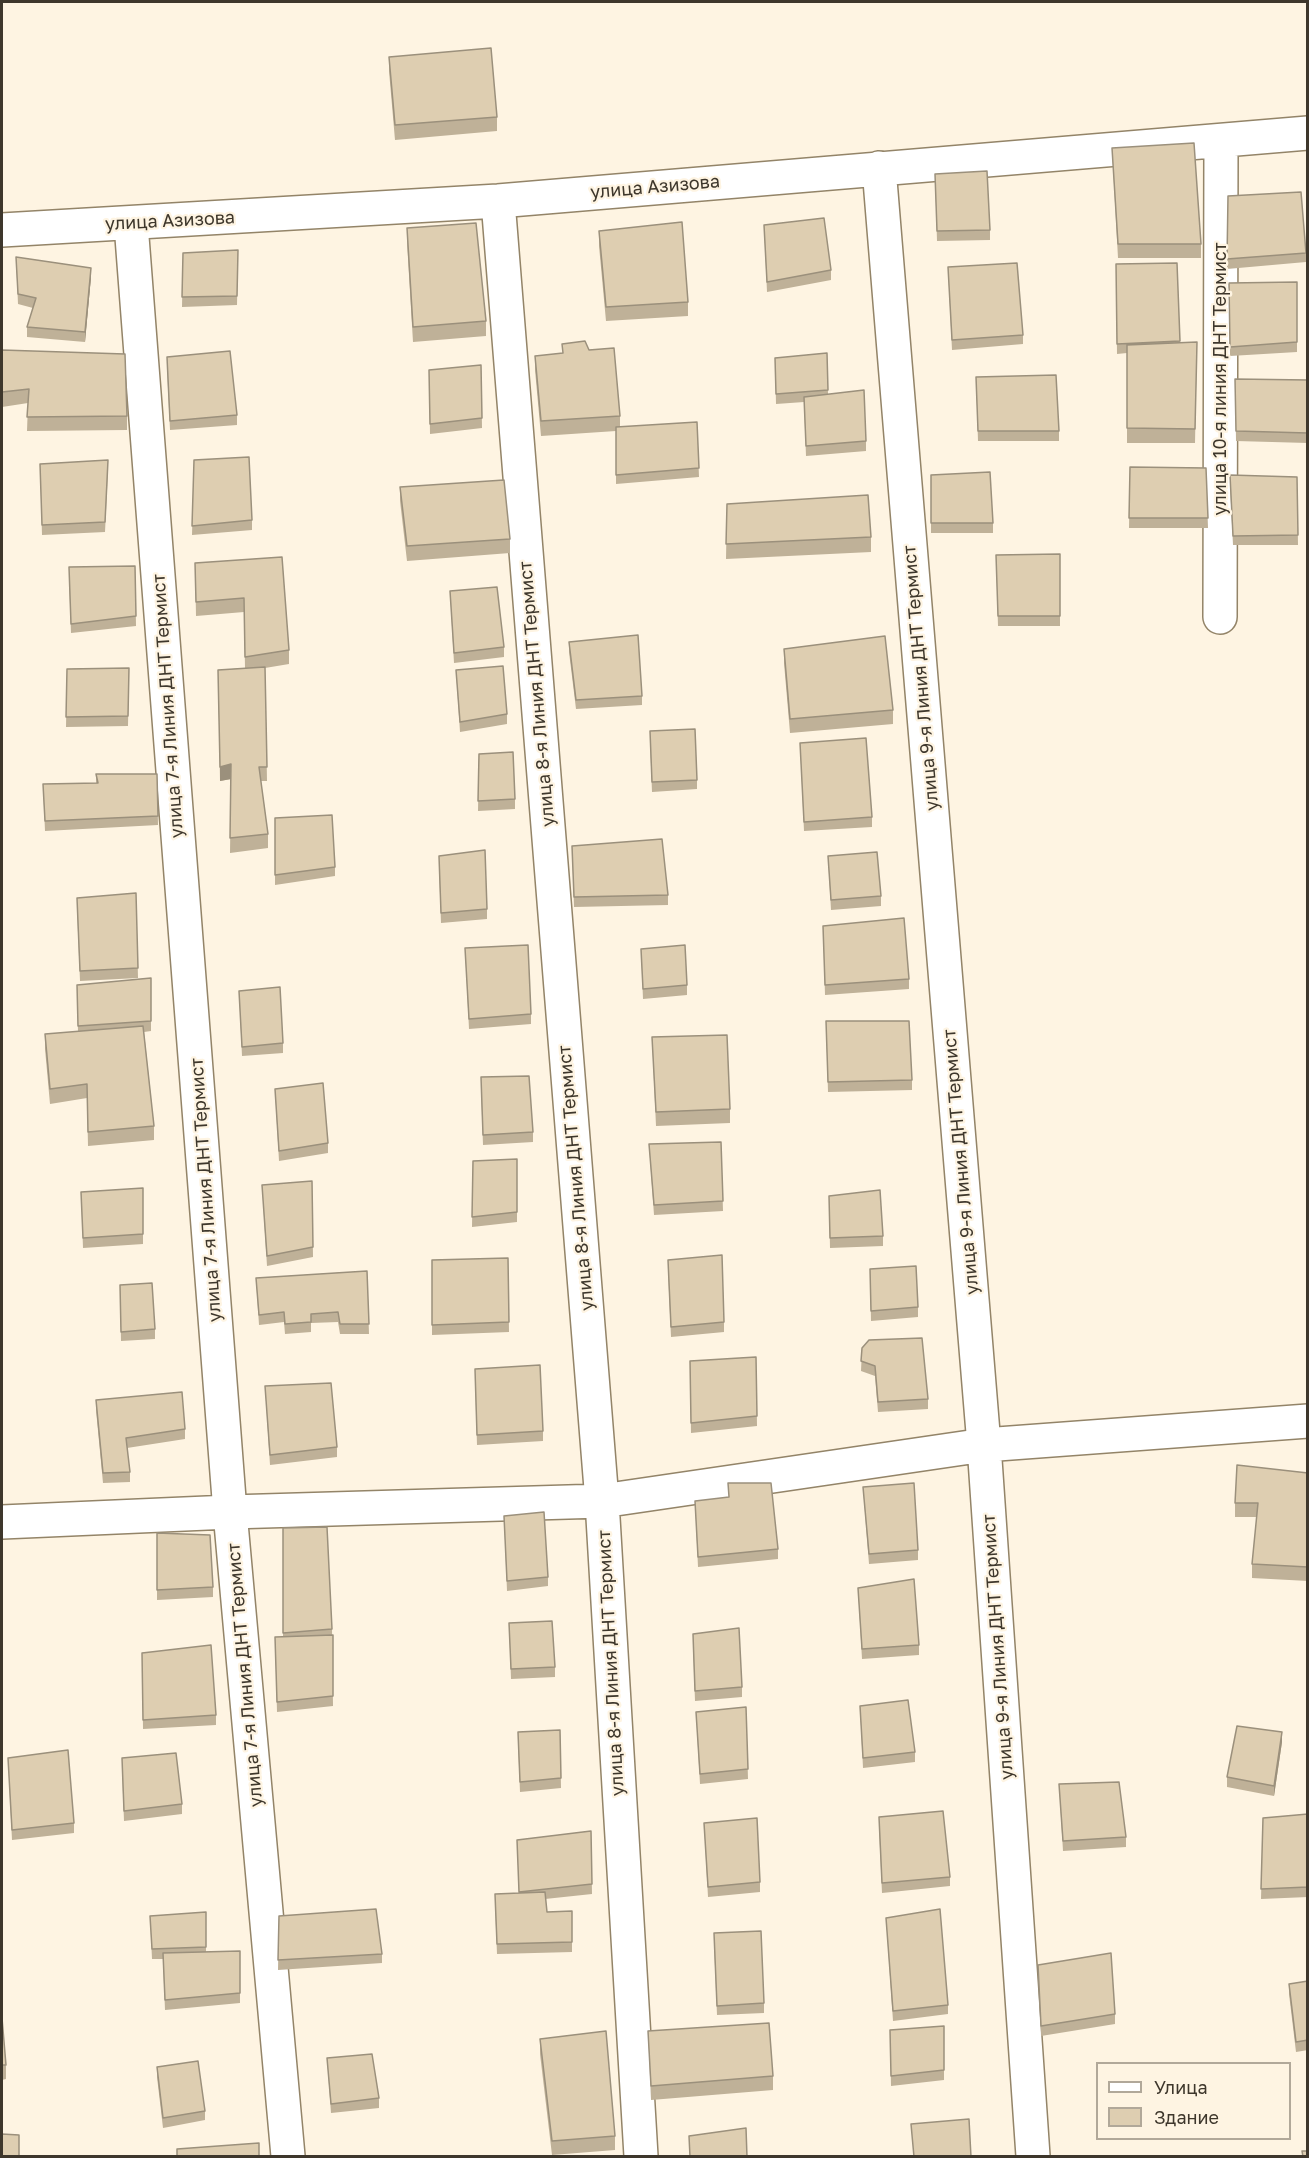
<!DOCTYPE html>
<html>
<head>
<meta charset="utf-8">
<style>
  body { margin:0 }
  #map { position:relative; width:1309px; height:2158px; overflow:hidden; background:#fef4e2; font-family:"Golos Text",sans-serif }
  canvas { display:block }
  .frame { position:absolute; inset:0; border:3px solid #3e372c; pointer-events:none }
  .legend { position:absolute; left:1096px; top:2062px; width:195px; height:78px; box-sizing:border-box; background:#fef4e2; border:2px solid #b1a899; margin:0; padding:8px 10px; list-style:none; font-size:18px; color:#3e372c }
  .legend li { display:flex; align-items:center; gap:12px; height:30px }
  .legend b { width:30px; border:2px solid #b1a899 }
</style>
</head>
<body>
<div id="map">
<canvas width="1309" height="2158"></canvas>
<div class="frame"></div>
<ul class="legend">
<li><b style="height:8px;background:#fff"></b>Улица</li>
<li><b style="height:16px;background:#deceb1"></b>Здание</li>
</ul>
</div>
<script>
const ctx = document.querySelector('canvas').getContext('2d');
ctx.lineJoin = 'round';
function trace(path, color, width, dash) {
  ctx.strokeStyle = color;
  ctx.lineWidth = width;
  ctx.lineCap = dash ? 'butt' : 'round';
  ctx.setLineDash(dash || []);
  ctx.stroke(path);
}
function paint(path, color) {
  ctx.fillStyle = color;
  ctx.fill(path, 'evenodd');
}
function label(font, color, halo, rows, align = 'center') {
  ctx.font = font + ' "Golos Text",sans-serif';
  ctx.lineWidth = 4.5;
  ctx.setLineDash([]);
  ctx.textBaseline = 'middle';
  ctx.strokeStyle = halo;
  ctx.fillStyle = color;
  for (const [text, x, y, turn = 0] of rows) {
    ctx.save();
    ctx.translate(x, y);
    ctx.rotate((+turn || 0) * Math.PI / 180);
    ctx.textAlign = isNaN(turn) ? turn : align;
    if (halo) ctx.strokeText(text, 0, 0);
    ctx.fillText(text, 0, 0);
    ctx.restore();
  }
}
const minor = new Path2D(`
  M879,168L984,1445L1033,2156
  M498,201L602,1501L641,2156
  M131,224L230,1512L288,2156
  M2,230L498,201L1308,133
  M1220,617L1221,141
  M2,1522L230,1512L602,1501L984,1445L1308,1421`);
trace(minor, '#938468', 36);
trace(minor, '#fff', 33);
paint(new Path2D(`
  M389,57L497,117V131L395,140L389,71Z
  M1112,148L1201,244V258H1118Z
  M935,174L990,230V240L937,241Z
  M1228,196L1306,253V262L1227,269Z
  M764,225L831,270V280L767,292Z
  M407,228L486,321V336L413,342L407,242Z
  M599,231L688,302V316L606,321L599,246Z
  M238,250L237,305L182,307L183,253Z
  M16,257L91,277L85,342L27,337V327L33,308L18,304Z
  M1177,263L1180,343L1197,342L1195,443H1127V353L1117,354L1116,264Z
  M948,267L1023,335V344L952,350Z
  M1297,282V352L1230,356L1229,283Z
  M2,350L127,416V430L27,431L28,403L2,407Z
  M827,353L828,394L866,441V451L806,456L804,402L776,404L775,358Z
  M535,356L620,416V427L697,422L699,477L616,484V431L541,436L535,370Z
  M481,365L482,428L430,434L429,370Z
  M167,367L237,415V425L170,430Z
  M976,377L1059,431V441H978Z
  M1235,379L1308,380V443L1236,441Z
  M194,460L252,520V530L192,535Z
  M40,464L108,470L105,532L42,535Z
  M1130,467L1206,468L1208,528H1129Z
  M931,475L993,523V533H931Z
  M1297,477L1298,545H1233L1230,485Z
  M400,487L510,539V553L407,561L400,501Z
  M727,504L871,537V552L726,559Z
  M1060,554V626H998L996,555Z
  M282,557L289,650V664L265,668L267,781H261L268,834V848L230,853L231,779L220,781L218,670L245,668L244,612L196,616L195,563Z
  M135,566L136,626L71,633L69,577Z
  M450,591L504,647V657L454,663Z
  M569,642L642,696V705L576,709L569,652Z
  M784,649L893,710V724L790,733L784,663Z
  M129,668L128,726L66,727L67,669Z
  M456,670L507,714V724L460,732Z
  M650,741L697,780V789L652,792Z
  M800,743L872,817V827L804,831Z
  M479,754L515,799V809L478,811Z
  M96,774H157L158,825L45,831L43,784L96,783Z
  M275,818L335,867V876L275,885Z
  M572,846L668,895V905L574,907Z
  M828,856L881,896V906L831,910Z
  M439,866L487,909V919L441,923Z
  M136,893L138,978L80,981L77,908Z
  M823,926L909,979V989L825,995Z
  M465,948L531,1014V1024L469,1029Z
  M641,949L687,985V995L643,999Z
  M151,978V1031L144,1032L154,1126V1140L88,1146L87,1098L50,1104L45,1049V1034L78,1032L77,985Z
  M239,991L283,1043V1053L242,1056Z
  M826,1021L912,1080V1090L828,1092Z
  M652,1037L730,1109V1123L656,1126Z
  M481,1087L533,1132V1142L483,1145Z
  M275,1089L328,1143V1153L279,1161Z
  M721,1142L723,1211L654,1215L649,1144Z
  M517,1159V1222L472,1227L473,1161Z
  M312,1181L313,1257L267,1266L262,1185Z
  M143,1188V1244L83,1248L81,1192Z
  M829,1196L883,1236V1246L830,1248Z
  M508,1258L509,1332L432,1335V1260Z
  M870,1269L918,1307V1317L871,1321Z
  M668,1270L724,1322V1332L671,1337Z
  M367,1271L369,1334H340L338,1322L311,1323V1332L285,1334L284,1322L259,1325L256,1278Z
  M120,1285L155,1329V1339L121,1341Z
  M862,1348L928,1399V1409L878,1412L875,1376L861,1371Z
  M756,1357L757,1426L691,1433L690,1361Z
  M475,1379L543,1431V1441L477,1445Z
  M265,1386L337,1447V1457L270,1465Z
  M96,1400L185,1429V1439L127,1448L130,1472V1482L103,1483L96,1410Z
  M1308,1473V1581L1252,1578V1564L1257,1517H1235V1503Z
  M863,1487L918,1550V1560L869,1564Z
  M695,1501L778,1549V1559L698,1567Z
  M504,1516L548,1577V1586L507,1591Z
  M283,1528L332,1629L333,1706L277,1712L275,1637H283Z
  M157,1533L213,1587V1597L157,1600Z
  M858,1588L919,1645V1655L862,1659Z
  M509,1623L555,1667V1677L511,1679Z
  M693,1644L742,1687V1697L695,1701Z
  M142,1653L216,1715V1725L143,1729Z
  M860,1706L915,1752V1762L863,1768Z
  M746,1707L748,1779L700,1784L696,1712Z
  M560,1730L561,1788L520,1792L518,1742Z
  M1282,1742L1274,1796L1227,1787V1777Z
  M8,1758L74,1823V1833L12,1840Z
  M122,1768L182,1804V1814L124,1821Z
  M1059,1784L1126,1837V1847L1063,1851Z
  M1308,1814V1897L1261,1899L1263,1818Z
  M704,1823L760,1882V1892L708,1897Z
  M879,1827L950,1877V1886L882,1893Z
  M591,1831L592,1894L545,1899L547,1912L572,1911V1952L497,1954L495,1904L519,1893L517,1840Z
  M206,1912V1952L240,1951V2003L165,2010L163,1959H152L150,1916Z
  M279,1916L382,1954V1963L278,1970Z
  M886,1918L948,2005V2014L893,2021Z
  M714,1943L764,2003V2013L717,2015Z
  M1038,1965L1115,2014V2024L1041,2036Z
  M1308,1981V2050L1296,2052L1289,1994V1984Z
  M2,2018L6,2065V2079L2,2080Z
  M944,2026V2080L891,2086L890,2030Z
  M648,2031L773,2076V2090L651,2100Z
  M540,2039L615,2136V2150L552,2155L540,2054Z
  M327,2058L379,2098V2108L331,2113Z
  M157,2067L205,2111V2120L163,2128L157,2077Z`), '#bfb198');
paint(new Path2D(`
  M91,268V277L85,342V332Z
  M231,764V779L220,781V767Z
  M1282,1732V1742L1274,1796V1786Z`), '#9b907c');
const building = new Path2D(`
  M491,48L497,117L395,125L389,57Z
  M1194,143L1201,244H1118L1112,148Z
  M987,171L990,230L937,231L935,174Z
  M1301,192L1306,253L1227,259L1228,196Z
  M824,218L831,270L767,282L764,225Z
  M682,222L688,302L606,307L599,231Z
  M476,223L486,321L413,327L407,228Z
  M238,250L237,296L182,297L183,253Z
  M16,257L91,268L85,332L27,327L36,298L18,294Z
  M1017,263L1023,335L952,340L948,267Z
  M1177,263L1180,341L1117,344L1116,264Z
  M1297,282V342L1230,347L1229,283Z
  M585,341L589,350L614,348L620,416L541,421L535,356L563,353L562,344Z
  M1197,342L1195,429L1127,428V345Z
  M2,350L125,354L127,416L27,417L29,389L2,392Z
  M230,351L237,415L170,421L167,357Z
  M827,353L828,390L776,394L775,358Z
  M481,365L482,418L430,424L429,370Z
  M1056,375L1059,431H978L976,377Z
  M1235,379L1308,380V433L1236,431Z
  M864,390L866,441L806,446L804,397Z
  M697,422L699,468L616,475V427Z
  M249,457L252,520L192,526L194,460Z
  M108,460L105,522L42,525L40,464Z
  M1130,467L1206,468L1208,518H1129Z
  M990,472L993,523H931V475Z
  M1230,475L1297,477L1298,535L1233,536Z
  M504,480L510,539L407,546L400,487Z
  M868,495L871,537L726,544L727,504Z
  M1060,554V616H998L996,555Z
  M282,557L289,650L245,657L244,598L196,602L195,563Z
  M135,566L136,616L71,624L69,567Z
  M497,587L504,647L454,653L450,591Z
  M638,635L642,696L576,700L569,642Z
  M885,636L893,710L790,719L784,649Z
  M503,666L507,714L460,722L456,670Z
  M265,667L267,767H259L268,834L230,838L231,764L220,767L218,670Z
  M129,668L128,716L66,717L67,669Z
  M695,729L697,780L652,782L650,731Z
  M866,738L872,817L804,822L800,743Z
  M513,752L515,799L478,801L479,754Z
  M96,774H157L158,816L45,821L43,784L98,783Z
  M332,815L335,867L275,875V818Z
  M662,839L668,895L574,897L572,846Z
  M485,850L487,909L441,913L439,856Z
  M877,852L881,896L831,900L828,856Z
  M136,893L138,968L80,971L77,898Z
  M904,918L909,979L825,985L823,926Z
  M528,945L531,1014L469,1019L465,948Z
  M685,945L687,985L643,989L641,949Z
  M151,978V1021L78,1026L77,985Z
  M280,987L283,1043L242,1047L239,991Z
  M826,1021H909L912,1080L828,1082Z
  M143,1026L154,1126L88,1132L87,1084L50,1089L45,1034Z
  M727,1035L730,1109L656,1112L652,1037Z
  M529,1076L533,1132L483,1135L481,1077Z
  M323,1083L328,1143L279,1151L275,1089Z
  M721,1142L723,1201L654,1205L649,1144Z
  M517,1159V1212L472,1217L473,1161Z
  M312,1181L313,1247L267,1256L262,1185Z
  M143,1188V1234L83,1238L81,1192Z
  M880,1190L883,1236L830,1238L829,1196Z
  M722,1255L724,1322L671,1327L668,1260Z
  M508,1258L509,1322L432,1325V1260Z
  M916,1266L918,1307L871,1311L870,1269Z
  M367,1271L369,1324H340L338,1312L311,1314V1322L285,1324L284,1312L259,1315L256,1278Z
  M152,1283L155,1329L121,1332L120,1285Z
  M922,1338L928,1399L878,1402L875,1366L861,1361L862,1348L869,1340Z
  M756,1357L757,1416L691,1423L690,1361Z
  M540,1365L543,1431L477,1435L475,1369Z
  M331,1383L337,1447L270,1455L265,1386Z
  M182,1392L185,1429L126,1438L130,1472L103,1473L96,1400Z
  M1237,1465L1308,1473V1567L1252,1564L1258,1503H1235Z
  M728,1483H771L778,1549L698,1557L695,1501L729,1497Z
  M914,1483L918,1550L869,1554L863,1487Z
  M544,1512L548,1577L507,1581L504,1516Z
  M327,1527L332,1629L283,1633V1528Z
  M157,1533L210,1535L213,1587L157,1590Z
  M914,1579L919,1645L862,1649L858,1588Z
  M552,1621L555,1667L511,1669L509,1623Z
  M739,1628L742,1687L695,1691L693,1634Z
  M333,1635V1696L277,1702L275,1637Z
  M211,1645L216,1715L143,1720L142,1653Z
  M908,1700L915,1752L863,1758L860,1706Z
  M746,1707L748,1769L700,1774L696,1712Z
  M1237,1726L1282,1732L1274,1786L1227,1777Z
  M560,1730L561,1778L520,1782L518,1732Z
  M68,1750L74,1823L12,1830L8,1758Z
  M176,1753L182,1804L124,1811L122,1758Z
  M1119,1782L1126,1837L1063,1841L1059,1784Z
  M943,1811L950,1877L882,1883L879,1817Z
  M1308,1814V1887L1261,1889L1263,1818Z
  M757,1818L760,1882L708,1887L704,1823Z
  M591,1831L592,1884L519,1892L517,1840Z
  M545,1892L547,1912L572,1911V1942L497,1944L495,1894Z
  M376,1909L382,1954L278,1960L279,1916Z
  M940,1909L948,2005L893,2011L886,1918Z
  M206,1912V1947L152,1949L150,1916Z
  M761,1931L764,2003L717,2006L714,1933Z
  M240,1951V1993L165,2000L163,1953Z
  M1111,1953L1115,2014L1041,2026L1038,1965Z
  M1308,1981V2040L1296,2042L1289,1984Z
  M2,2018L6,2065H2Z
  M769,2023L773,2076L651,2086L648,2031Z
  M944,2026V2070L891,2076L890,2030Z
  M606,2031L615,2136L552,2141L540,2039Z
  M372,2054L379,2098L331,2104L327,2058Z
  M198,2061L205,2111L163,2118L157,2067Z
  M969,2119L971,2157H914L911,2124Z
  M746,2128L747,2157H690L689,2136Z
  M2,2134L19,2135V2157H2Z
  M259,2143V2157H177V2149Z
  M1302,2151H1308V2157H1303Z`);
paint(building, '#deceb1');
trace(building, '#9b907c', 1.5);
label('18px', '#3e372c', '#fef4e2', [
  ["улица Азизова",655,187,-5],
  ["улица Азизова",170,221,-3],
  ["улица 10-я линия ДНТ Термист",1220,379,-90],
  ["улица 9-я Линия ДНТ Термист",921,678,-95],
  ["улица 8-я Линия ДНТ Термист",537,694,-95],
  ["улица 7-я Линия ДНТ Термист",168,706,-94],
  ["улица 9-я Линия ДНТ Термист",961,1162,-95],
  ["улица 8-я Линия ДНТ Термист",576,1178,-95],
  ["улица 7-я Линия ДНТ Термист",206,1190,-94],
  ["улица 9-я Линия ДНТ Термист",998,1647,-94],
  ["улица 8-я Линия ДНТ Термист",611,1663,-93],
  ["улица 7-я Линия ДНТ Термист",245,1675,-95]
]);
</script>
</body>
</html>
